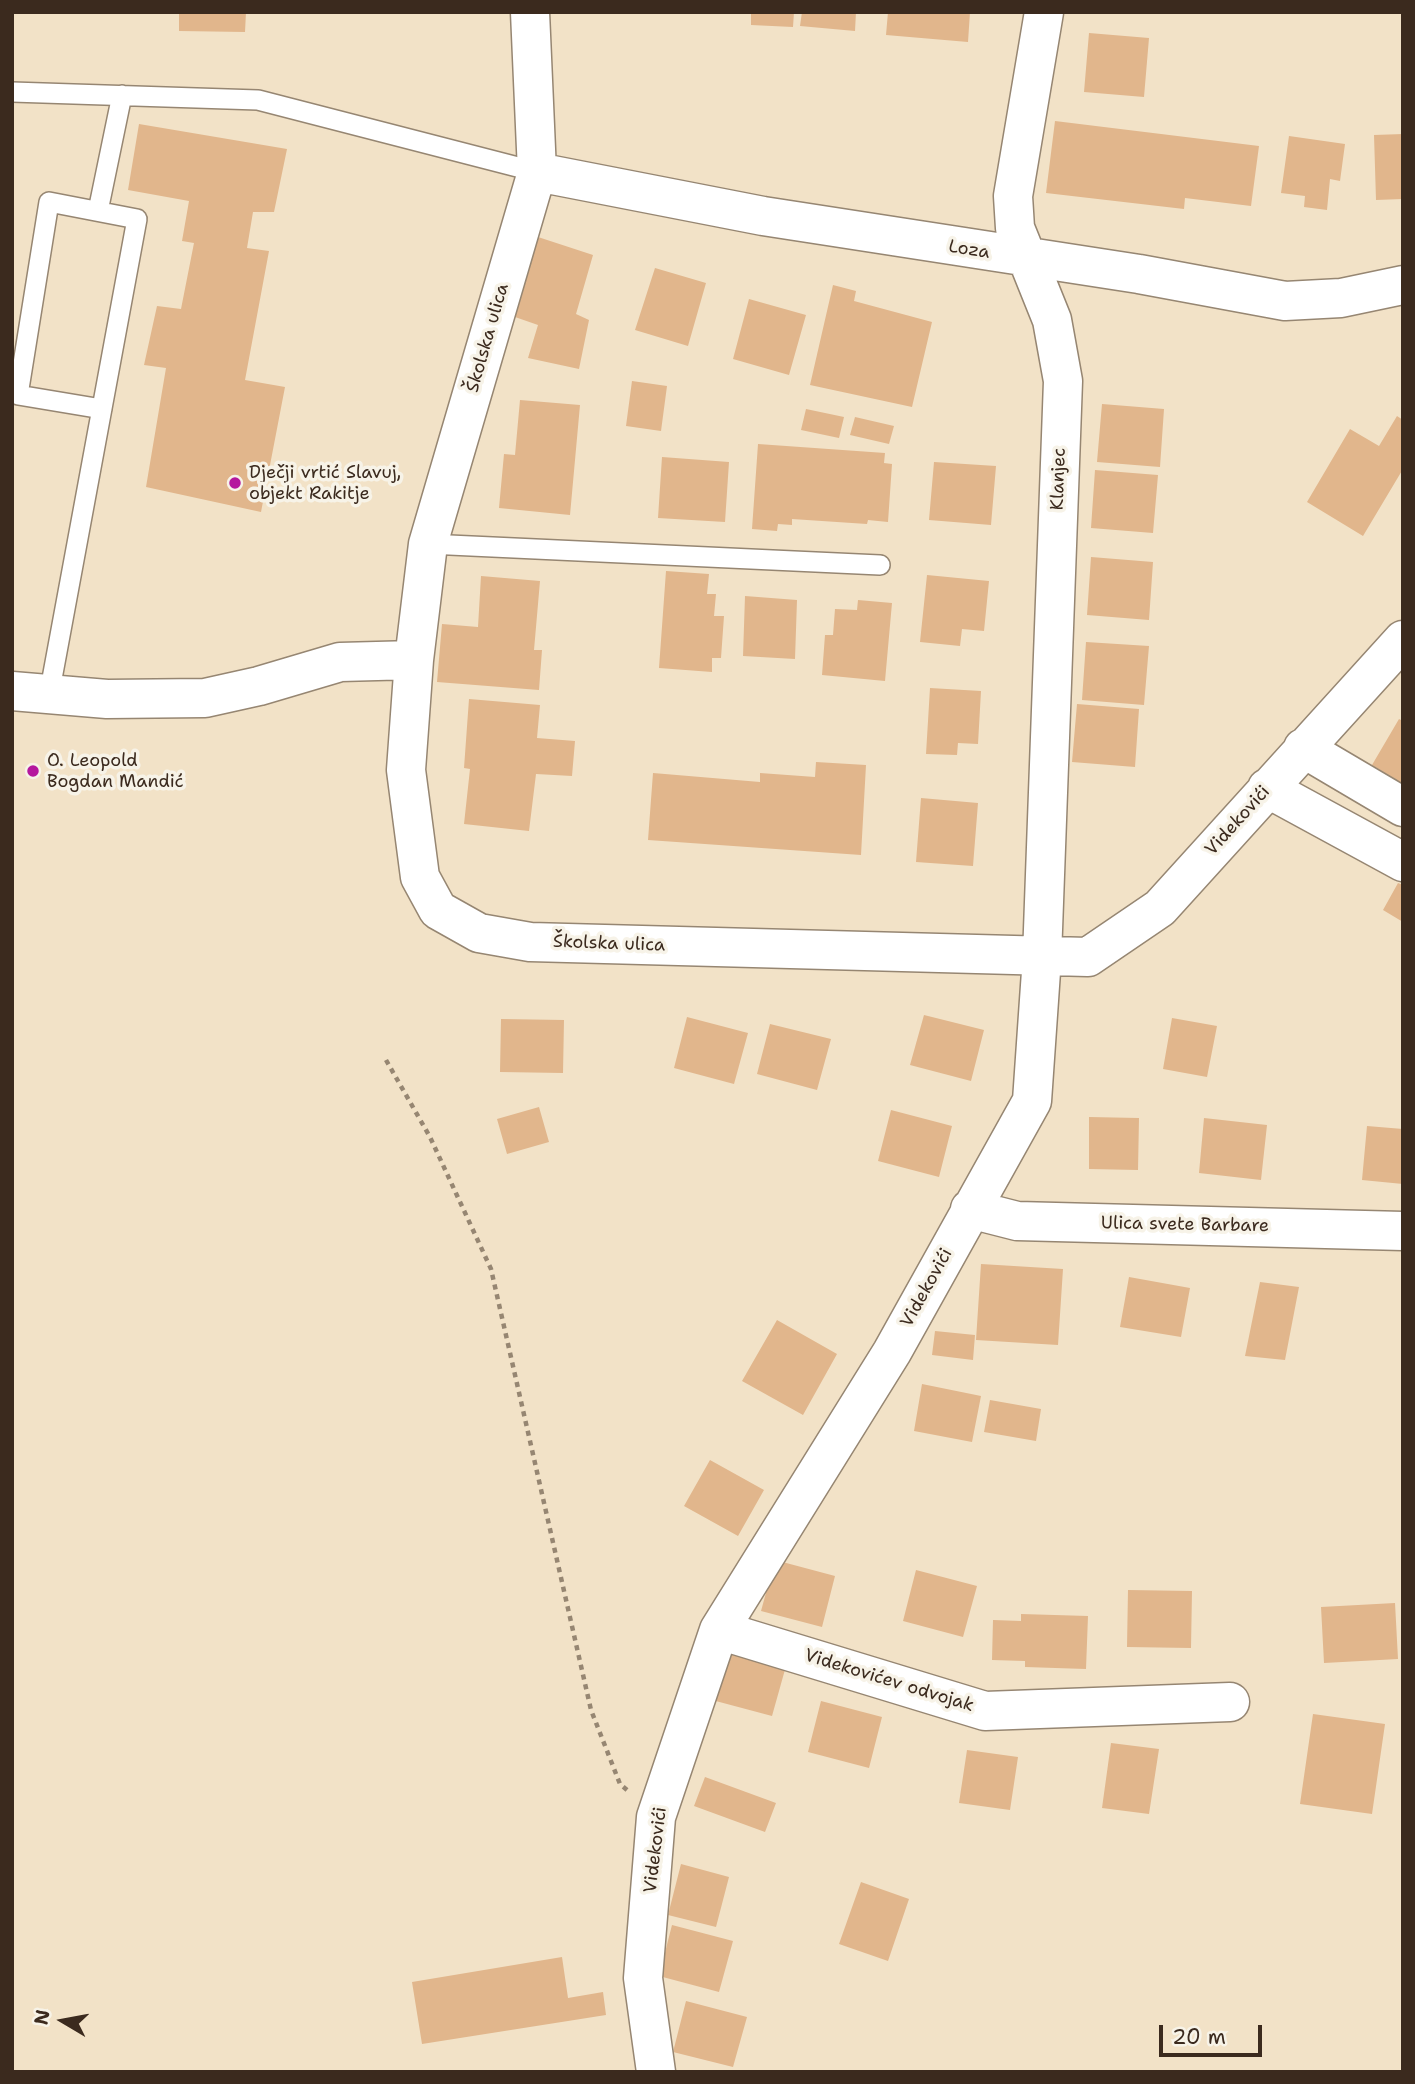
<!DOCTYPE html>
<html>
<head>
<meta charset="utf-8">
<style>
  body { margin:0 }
  #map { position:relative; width:1415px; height:2084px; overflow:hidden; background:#f2e2c7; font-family:"Shantell Sans",sans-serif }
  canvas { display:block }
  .frame { position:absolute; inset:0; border:14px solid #3b2a1e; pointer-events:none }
  .north { position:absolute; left:28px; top:1986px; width:70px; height:70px; -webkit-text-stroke:5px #f7f3e8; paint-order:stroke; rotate:280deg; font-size:19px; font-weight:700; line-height:28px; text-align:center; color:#3b2a1e }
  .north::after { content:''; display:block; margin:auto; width:24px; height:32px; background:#3b2a1e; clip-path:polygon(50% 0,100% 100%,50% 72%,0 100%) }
  .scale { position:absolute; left:1159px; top:2025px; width:103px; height:32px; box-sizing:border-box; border:4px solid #3b2a1e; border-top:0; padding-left:9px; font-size:21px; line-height:24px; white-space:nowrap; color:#3b2a1e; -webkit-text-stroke:5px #f7f3e8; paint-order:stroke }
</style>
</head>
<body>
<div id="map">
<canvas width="1415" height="2084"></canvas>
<div class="frame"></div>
<div class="north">N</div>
<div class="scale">20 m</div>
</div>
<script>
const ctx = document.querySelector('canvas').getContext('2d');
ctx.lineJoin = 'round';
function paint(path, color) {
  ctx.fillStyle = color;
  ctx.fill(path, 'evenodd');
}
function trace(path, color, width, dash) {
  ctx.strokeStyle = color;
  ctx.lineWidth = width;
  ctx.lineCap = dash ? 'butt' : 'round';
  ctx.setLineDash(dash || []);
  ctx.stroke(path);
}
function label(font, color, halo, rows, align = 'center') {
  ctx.font = font + ' "Shantell Sans",sans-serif';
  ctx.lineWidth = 7;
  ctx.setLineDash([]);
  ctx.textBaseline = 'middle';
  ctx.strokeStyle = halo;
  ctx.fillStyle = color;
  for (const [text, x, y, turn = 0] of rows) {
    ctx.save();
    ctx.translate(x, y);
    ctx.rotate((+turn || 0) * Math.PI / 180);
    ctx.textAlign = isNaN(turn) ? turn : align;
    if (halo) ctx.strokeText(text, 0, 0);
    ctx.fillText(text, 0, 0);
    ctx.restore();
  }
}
paint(new Path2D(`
  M179,12H246L245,32L179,31Z
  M751,12H794L793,27L751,25Z
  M802,12H856L855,31L800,26Z
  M888,12H970L968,42L886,35Z
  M1089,33L1149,38L1144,97L1084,92Z
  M1055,121L1259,146L1251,206L1185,198L1184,209L1046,193Z
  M139,124L287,149L274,212H253L247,248L269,251L245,380L285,387L261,512L146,487L166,368L144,365L157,306L181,309L194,243L182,241L189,201L128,190Z
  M1403,134V199L1376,200L1374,135Z
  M1289,136L1345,144L1340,181L1330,179L1327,210L1304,207L1305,196L1281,193Z
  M538,237L593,255L576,314L589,320L579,369L528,358L538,325L515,317Z
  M655,268L706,283L688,346L635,330Z
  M833,285L856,291L854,301L932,322L912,407L810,385Z
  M749,299L806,315L789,375L733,359Z
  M632,381L667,386L661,431L626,426Z
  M520,400L580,405L570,515L499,508L504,454L515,455Z
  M1102,404L1164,409L1160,467L1097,462Z
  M806,409L844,417L839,438L801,430Z
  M1397,416L1403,420V469L1363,536L1307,502L1350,429L1379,446Z
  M855,417L894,426L889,444L850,435Z
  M758,444L885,453L884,463L892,464L888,522L868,520L867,524L792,519V525L778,524L777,531L752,529Z
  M662,457L729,462L725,522L658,518Z
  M934,462L996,466L991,525L929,520Z
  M1095,470L1158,475L1153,533L1091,528Z
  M1091,557L1153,562L1149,620L1087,615Z
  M666,571L709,574L707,594H716L714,616H724L721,658H712V672L659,668Z
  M927,575L989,581L984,631L962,629L960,646L920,642Z
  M481,576L540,581L534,650H542L539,690L437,682L442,624L478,627Z
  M745,596L797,600L795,659L743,656Z
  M858,600L892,603L885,681L822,675L825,635H833L835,609L857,610Z
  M1086,642L1149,646L1144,705L1082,700Z
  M930,688L981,691L978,744L958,743L957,755L926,754Z
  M469,699L540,705L537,738L575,741L572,776L536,774L529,831L464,824L470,769L464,768Z
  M1077,704L1139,709L1135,767L1072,762Z
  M1399,719L1403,721V784L1372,765Z
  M816,762L866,765L861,855L648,840L653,773L760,782V773L815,777Z
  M921,798L978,803L973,866L916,862Z
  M1398,883L1403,885V922L1383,910Z
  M924,1015L984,1030L971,1081L910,1065Z
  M687,1017L748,1033L734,1084L674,1068Z
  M1172,1018L1217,1026L1207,1077L1163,1069Z
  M501,1019L564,1020L563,1073L500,1072Z
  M770,1024L831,1039L817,1090L757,1074Z
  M539,1107L549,1142L507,1154L497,1119Z
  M891,1110L952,1126L939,1177L878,1161Z
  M1089,1117L1139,1118L1138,1170L1089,1169Z
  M1204,1118L1267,1125L1261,1180L1199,1173Z
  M1367,1126L1403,1129V1184L1362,1180Z
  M981,1264L1063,1269L1058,1345L976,1340Z
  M1129,1277L1190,1288L1181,1337L1120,1327Z
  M1260,1282L1299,1287L1285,1360L1245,1356Z
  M777,1320L837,1354L803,1415L742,1381Z
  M935,1331L975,1335L973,1360L932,1355Z
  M922,1384L981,1396L972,1442L914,1431Z
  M990,1400L1041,1409L1036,1441L984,1432Z
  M710,1460L764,1490L738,1536L684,1506Z
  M775,1560L835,1576L822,1627L761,1611Z
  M916,1570L977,1586L963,1637L903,1621Z
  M1128,1590L1192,1591L1191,1648L1127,1647Z
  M1395,1603L1398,1659L1324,1663L1321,1607Z
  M1021,1614L1088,1616L1086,1669L1025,1667V1661L992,1660L993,1620L1021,1621Z
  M725,1650L786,1666L772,1716L712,1700Z
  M821,1701L882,1717L869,1768L808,1752Z
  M1313,1714L1385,1724L1372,1814L1300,1804Z
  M1111,1743L1159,1749L1149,1814L1102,1808Z
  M967,1750L1018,1757L1010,1810L959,1803Z
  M705,1777L776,1803L765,1832L694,1806Z
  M681,1864L729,1877L716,1927L668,1915Z
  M861,1882L909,1899L888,1961L839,1944Z
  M672,1925L733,1941L719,1992L659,1976Z
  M562,1957L568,1998L603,1992L606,2015L422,2044L412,1982Z
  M686,2001L747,2017L733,2067L673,2052Z`), '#e1b68c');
const service = new Path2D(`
  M12,92L258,100L537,172
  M98,211L122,95
  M428,544L880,565
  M49,695L137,219L49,202L18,395L102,409`);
const minor = new Path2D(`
  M530,12L537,172L428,544L414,660L406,770L420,877L438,910L479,933L530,942L1088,957L1160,908L1403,640
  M537,172L763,216L1139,274L1285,301L1341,298L1403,285
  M12,691L107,699L205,698L259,686L340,662L414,660
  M1303,748L1403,807
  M1267,788L1403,862
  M970,1209L1017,1221L1403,1231
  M719,1630L985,1711L1230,1702
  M656,2072L643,1978L656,1817L719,1630L892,1352L1032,1101L1042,957L1063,381L1052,320L1015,228L1013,196L1044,12`);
trace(service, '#968672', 22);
trace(minor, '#968672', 41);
trace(new Path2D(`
  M386,1060L430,1137L491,1269L591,1710L620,1784L627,1790`), '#968672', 4.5, [5, 5]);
trace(service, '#fff', 19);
trace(minor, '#fff', 38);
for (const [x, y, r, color] of [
  [235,483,7,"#b5179e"],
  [33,771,7,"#b5179e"]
]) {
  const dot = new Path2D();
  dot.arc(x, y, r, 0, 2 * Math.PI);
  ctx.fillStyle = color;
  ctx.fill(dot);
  trace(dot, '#f7f3e8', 2.5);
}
label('18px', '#3b2a1e', '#f7f3e8', [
  ["Loza",969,250,9],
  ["Školska ulica",488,338,-74],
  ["Klanjec",1059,479,-88],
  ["Videkovići",1238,821,-48],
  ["Školska ulica",609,944,2],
  ["Ulica svete Barbare",1185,1225,1],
  ["Videkovići",927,1288,-61],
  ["Videkovićev odvojak",889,1681,17],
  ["Videkovići",656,1850,-83]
]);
label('18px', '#3b2a1e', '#f7f3e8', [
  ["Dječji vrtić Slavuj,",249,473],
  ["objekt Rakitje",249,494],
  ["O. Leopold",47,761],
  ["Bogdan Mandić",47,782]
], 'left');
</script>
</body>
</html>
